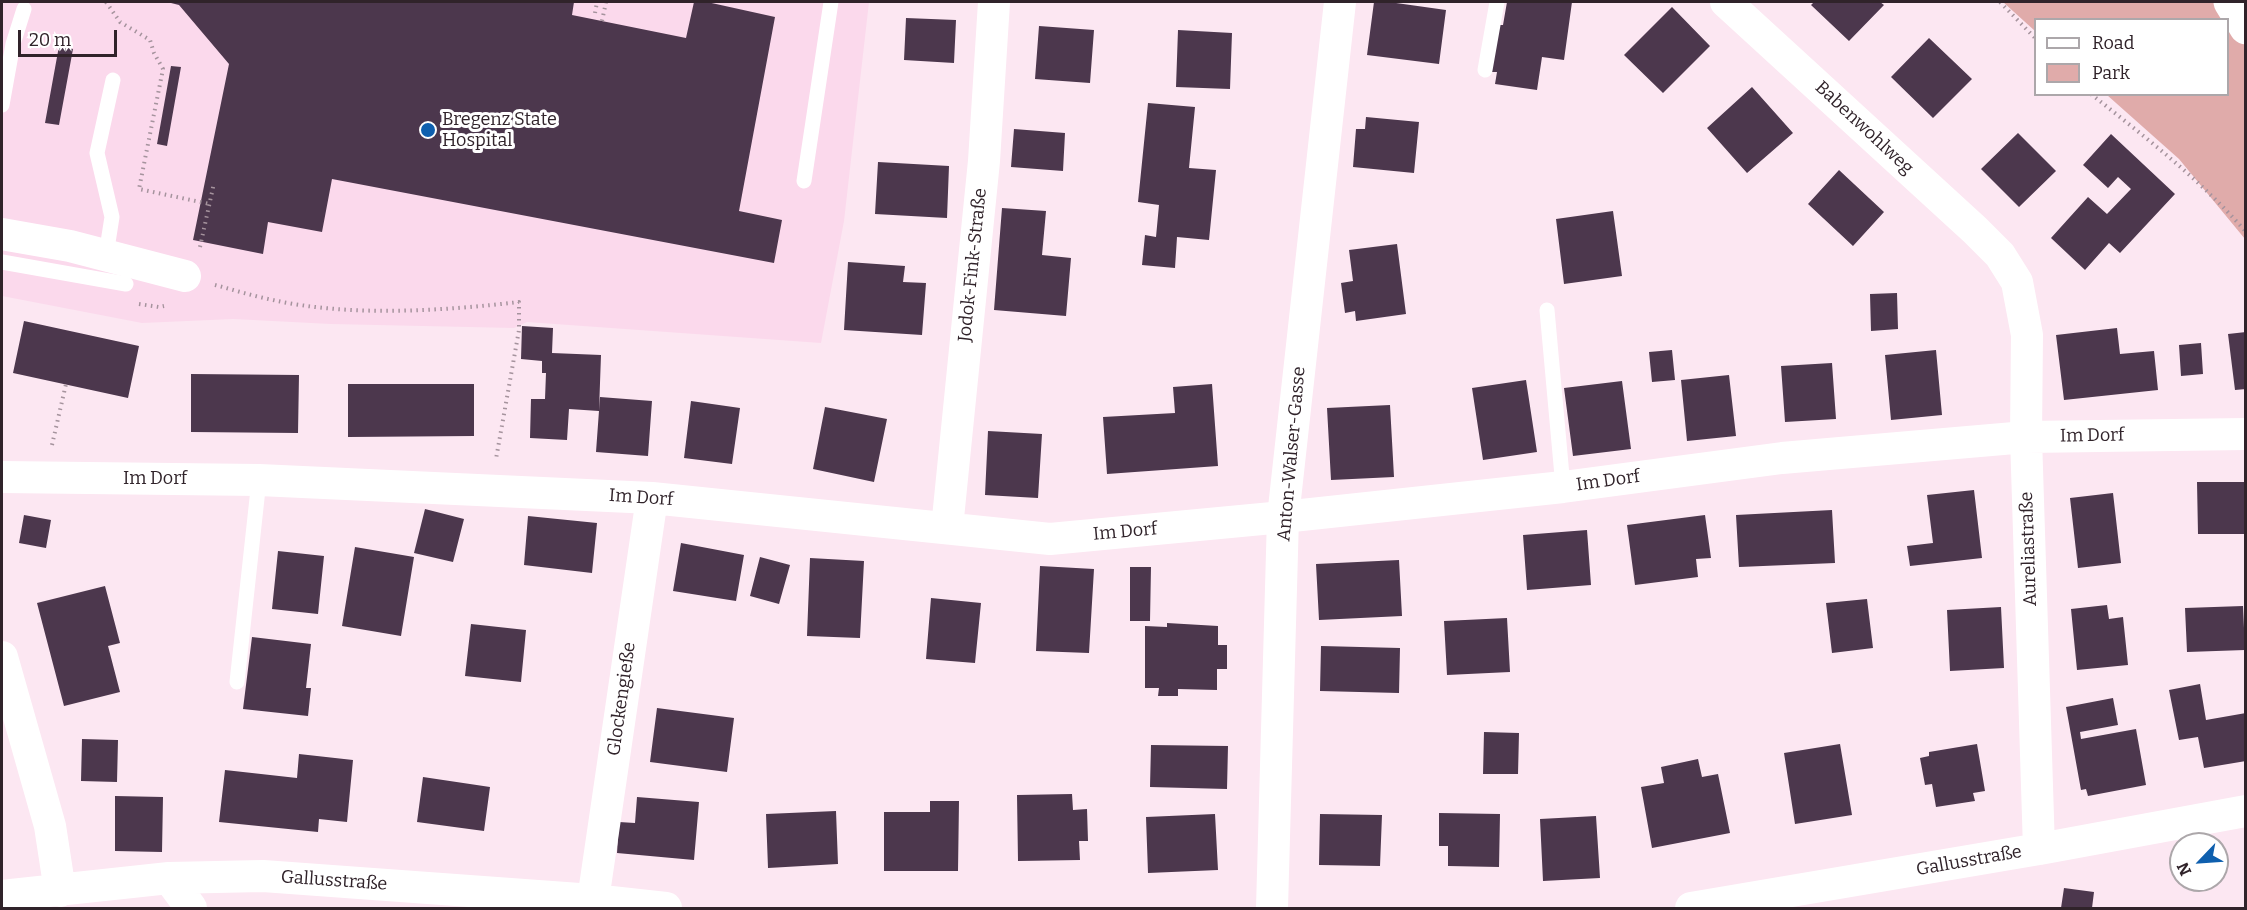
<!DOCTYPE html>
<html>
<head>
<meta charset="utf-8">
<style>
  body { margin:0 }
  #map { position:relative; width:2247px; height:910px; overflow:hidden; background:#fce7f2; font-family:Bitter,serif }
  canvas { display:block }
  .frame { position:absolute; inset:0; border:3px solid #30232a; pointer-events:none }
  .legend { position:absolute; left:2034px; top:18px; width:195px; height:78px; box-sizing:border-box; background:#fff; border:2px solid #aca7aa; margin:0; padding:8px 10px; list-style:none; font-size:18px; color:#30232a }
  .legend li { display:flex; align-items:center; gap:12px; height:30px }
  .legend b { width:30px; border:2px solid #aca7aa }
  .north { position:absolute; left:2169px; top:832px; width:60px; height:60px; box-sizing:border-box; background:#fff; border:2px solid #aca7aa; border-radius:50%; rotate:245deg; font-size:16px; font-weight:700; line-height:24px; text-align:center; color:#30232a }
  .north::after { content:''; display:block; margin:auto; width:21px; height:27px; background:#0e5fae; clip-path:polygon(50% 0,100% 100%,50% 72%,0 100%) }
  .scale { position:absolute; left:18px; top:30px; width:99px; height:27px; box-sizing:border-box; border:3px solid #30232a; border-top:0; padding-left:8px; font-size:18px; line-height:21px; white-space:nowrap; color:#30232a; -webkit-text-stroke:4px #fff; paint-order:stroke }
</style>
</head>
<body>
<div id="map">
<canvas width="2247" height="910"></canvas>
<div class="frame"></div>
<ul class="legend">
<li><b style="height:8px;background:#fff"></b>Road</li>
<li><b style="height:16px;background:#e0abaa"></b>Park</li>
</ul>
<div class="north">N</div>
<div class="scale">20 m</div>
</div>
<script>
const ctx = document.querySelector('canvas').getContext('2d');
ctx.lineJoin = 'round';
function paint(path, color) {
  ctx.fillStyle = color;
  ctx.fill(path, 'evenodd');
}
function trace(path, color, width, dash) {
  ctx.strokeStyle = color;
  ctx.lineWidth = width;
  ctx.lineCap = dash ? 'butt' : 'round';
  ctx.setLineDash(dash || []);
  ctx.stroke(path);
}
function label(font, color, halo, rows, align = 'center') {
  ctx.font = font + ' Bitter,serif';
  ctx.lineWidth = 6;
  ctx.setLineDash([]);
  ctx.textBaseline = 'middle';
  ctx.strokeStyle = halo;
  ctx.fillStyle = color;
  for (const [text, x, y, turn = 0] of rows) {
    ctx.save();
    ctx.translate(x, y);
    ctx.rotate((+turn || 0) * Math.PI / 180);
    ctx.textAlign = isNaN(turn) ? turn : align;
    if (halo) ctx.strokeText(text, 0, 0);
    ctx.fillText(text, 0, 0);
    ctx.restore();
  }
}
paint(new Path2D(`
  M2,2H869L844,221L821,343L527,322L514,328L331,324L233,319L142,323L2,296Z`), '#fbd9ec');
paint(new Path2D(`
  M2003,2H2245V239L2179,159L2107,95L2228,94V20H2036L2035,31Z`), '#e0abaa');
paint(new Path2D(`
  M167,2H574L572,15L686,38L694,2H707L775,17L739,211L782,220L774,263L332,179L322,232L268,222L263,254L193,240L229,64L179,5Z
  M1374,2H1389L1446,10L1439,64L1367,55Z
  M1507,2H1572L1564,60L1542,57L1537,90L1495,84L1497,72H1491L1498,25H1503Z
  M1814,2H1880L1884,5L1849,41L1811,5Z
  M1672,7L1710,46L1663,93L1624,55Z
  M906,18L956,20L954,63L904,60Z
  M1039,26L1094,30L1090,83L1035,79Z
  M1178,30L1232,33L1230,89L1176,87Z
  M1929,38L1972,79L1933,118L1891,77Z
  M59,46L73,49L59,125L45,123Z
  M171,66L181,67L167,146L157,144Z
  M1752,87L1793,133L1747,173L1707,128Z
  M1148,103L1195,107L1189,168L1216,170L1209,240L1177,237L1175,268L1142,265L1145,235L1156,237L1159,205L1138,202Z
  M1366,117L1419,122L1414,173L1353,167L1356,129H1365Z
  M1014,129L1065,133L1063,171L1011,167Z
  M2018,133L2056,171L2019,207L1981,169Z
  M2111,134L2175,194L2120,253L2109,243L2085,270L2051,238L2088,197L2107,214L2131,189L2118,177L2108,188L2083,165Z
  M878,162L949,166L947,218L875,214Z
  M1839,170L1884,212L1853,246L1808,204Z
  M1002,208L1046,211L1042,255L1071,258L1066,316L994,310Z
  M1613,211L1622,276L1564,284L1556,219Z
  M1397,244L1406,314L1356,321L1355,311L1345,313L1341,283L1353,281L1349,250Z
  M848,262L905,266L903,282L926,283L922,335L844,330Z
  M1897,293L1898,329L1871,331L1870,294Z
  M24,321L139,346L128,398L13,373Z
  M522,326L553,328L552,353L601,355L599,411L569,409L567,440L530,438L531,399H545L546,373H542V361L521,359Z
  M2117,328L2120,354L2154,351L2158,390L2064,400L2056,335Z
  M2246,332V389L2235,390L2228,334Z
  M2201,343L2203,374L2181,376L2179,345Z
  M1672,350L1675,380L1652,382L1649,352Z
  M1936,350L1942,415L1891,420L1885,355Z
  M1832,363L1836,419L1785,422L1781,366Z
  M191,374L299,375L298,433L191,432Z
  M1729,375L1736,436L1687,441L1681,380Z
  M1526,380L1537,452L1483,460L1472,388Z
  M1622,381L1631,449L1573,456L1564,388Z
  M348,384H474V436L348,437Z
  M1212,384L1218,466L1107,474L1103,417L1175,413L1173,387Z
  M600,397L652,401L648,456L596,452Z
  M691,401L740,408L732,464L684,458Z
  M1390,405L1394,477L1331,480L1327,408Z
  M825,407L887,419L874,482L813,469Z
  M988,431L1042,434L1038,498L985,495Z
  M2197,482H2246V534H2198Z
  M1974,490L1982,558L1910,566L1907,546L1933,543L1927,495Z
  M2113,493L2121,563L2078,568L2070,498Z
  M425,509L464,519L453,562L414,553Z
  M1832,510L1835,563L1739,567L1736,515Z
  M24,515L51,520L46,548L19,543Z
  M1705,515L1711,558L1696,559L1698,577L1635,585L1627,525Z
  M528,516L597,523L592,573L524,565Z
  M1587,530L1591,585L1527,590L1523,535Z
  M681,543L744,555L736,601L673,591Z
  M355,547L414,557L401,636L342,626Z
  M278,551L324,556L318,614L272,609Z
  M760,557L790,565L779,604L750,596Z
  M810,558L864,561L860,638L807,636Z
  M1399,560L1402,616L1319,620L1316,564Z
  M1040,566L1094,569L1089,653L1036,651Z
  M1130,567H1151L1150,621H1130Z
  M105,586L120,643L108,646L120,692L64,706L37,603Z
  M931,598L981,603L975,663L926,659Z
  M1867,599L1873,648L1832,653L1826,603Z
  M2107,605L2109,619L2123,617L2128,665L2077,670L2071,609Z
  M2243,606L2245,650L2187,652L2185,608Z
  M2001,607L2004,668L1950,671L1947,610Z
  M1507,618L1510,672L1447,675L1444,621Z
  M1167,623L1218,626V645H1227V669H1217V690L1178,689V696H1158L1159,688H1145V626L1167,627Z
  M471,624L526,630L521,682L465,676Z
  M252,637L311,644L306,688H311L308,716L243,709Z
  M1321,646L1400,648L1399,693L1320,691Z
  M2200,684L2206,720L2246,713V761L2204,768L2198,737L2179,740L2169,690Z
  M2113,698L2118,725L2080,732L2081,739L2136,729L2146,785L2088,796L2086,789L2081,790L2066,707Z
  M657,708L734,718L727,772L650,762Z
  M1484,732L1519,733L1518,774H1483Z
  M82,739L118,740L117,782L81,781Z
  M1840,744L1852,815L1795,824L1784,753Z
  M1977,744L1985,791L1973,793L1975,801L1936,807L1932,784L1925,785L1920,758L1929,756V752Z
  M1151,745L1228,746L1227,789L1150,787Z
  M299,754L353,760L347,822L319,819L318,832L219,822L225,770L297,778Z
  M1698,759L1702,777L1718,774L1730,833L1652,848L1641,787L1664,783L1661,767Z
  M423,777L490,787L484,831L417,822Z
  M1072,794L1073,810L1087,809L1088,841H1079L1080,860L1018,861L1017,795Z
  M115,796L163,797L162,852L115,851Z
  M637,797L699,802L694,860L617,853L619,822L635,823Z
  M930,801H959L958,871H884V812H930Z
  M836,811L838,864L768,868L766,814Z
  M1439,813L1500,814L1499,867L1448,866V846H1439Z
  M1215,814L1218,870L1148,873L1146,817Z
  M1320,814L1382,815L1380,866L1319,865Z
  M1596,816L1600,878L1543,881L1540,819Z
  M2064,888L2094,892L2092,908H2061Z`), '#4c374d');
trace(new Path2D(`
  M106,2L120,22L150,40L154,53L163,69L139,189L210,204
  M2000,2L2036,39
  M595,13L597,2
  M602,21L606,2
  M2091,94C2145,137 2201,180 2246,232
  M200,247L214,183
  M215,285C234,290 253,296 273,300C349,317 442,311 519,302V330L496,459
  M139,304L159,307L164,306
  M52,445L66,384`), '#a5939d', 4, [1.5, 4.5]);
trace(new Path2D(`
  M1485,70L1497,2
  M2,105L13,44L24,9
  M804,181L831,2
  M106,255L112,217L97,153L113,80
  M2,262L126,284
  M1547,310L1563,487
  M237,682L259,480`), '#fff', 15);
trace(new Path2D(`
  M1726,2L1975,230L2000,255L2017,282L2027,335L2026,437L2039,849
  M2,234L70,246L185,276
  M2,477L259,480L652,498L1050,539L1283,517L1563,487L1782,458L2026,437L2246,434
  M947,528L984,161L994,2
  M2,657L50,826L60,891
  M169,878L191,908
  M2,896L169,878L263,876L593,900L666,908
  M593,900L652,498
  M1272,908L1283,517L1340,2
  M1691,908L2045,848L2246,811`), '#fff', 32);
trace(new Path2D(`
  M2230,2L2246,28`), '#fff', 33);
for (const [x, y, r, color] of [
  [428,130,8,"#0e5fae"]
]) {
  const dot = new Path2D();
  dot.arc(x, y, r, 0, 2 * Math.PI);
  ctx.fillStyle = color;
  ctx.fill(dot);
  trace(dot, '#fff', 2);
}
label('18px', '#30232a', '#fff', [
  ["Bregenz State",442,120],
  ["Hospital",442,141]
], 'left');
label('18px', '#30232a', '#fff', [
  ["Babenwohlweg",1864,128,43],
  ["Jodok-Fink-Straße",973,265,-84],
  ["Im Dorf",2092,436,-1],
  ["Anton-Walser-Gasse",1292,454,-85],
  ["Im Dorf",155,479],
  ["Im Dorf",1608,481,-8],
  ["Im Dorf",641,498,4],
  ["Im Dorf",1125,532,-5],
  ["Aureliastraße",2029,549,-92],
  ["Glockengieße",622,699,-82],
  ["Gallusstraße",1969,861,-10],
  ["Gallusstraße",334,881,4]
]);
</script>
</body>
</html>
